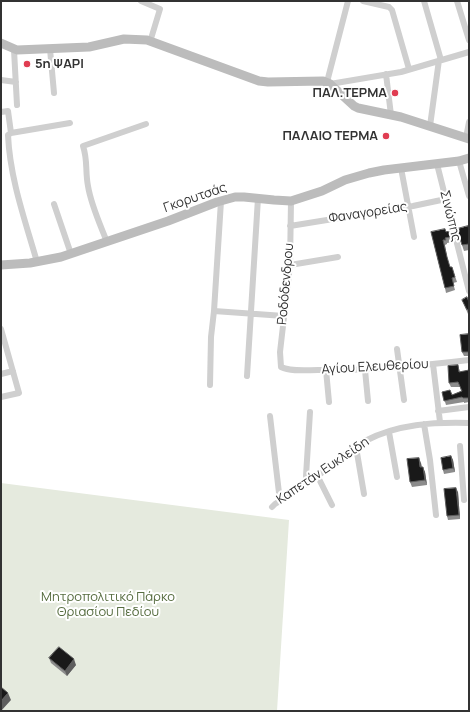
<!DOCTYPE html>
<html>
<head>
<meta charset="utf-8">
<style>
  body { margin:0 }
  #map { position:relative; width:470px; height:712px; overflow:hidden; background:#fff; font-family:Manrope,sans-serif }
  canvas { display:block }
  .frame { position:absolute; inset:0; border:2px solid #323232; pointer-events:none }
</style>
</head>
<body>
<div id="map">
<canvas width="470" height="712"></canvas>
<div class="frame"></div>
</div>
<script>
const ctx = document.querySelector('canvas').getContext('2d');
ctx.lineJoin = 'round';
function paint(path, color) {
  ctx.fillStyle = color;
  ctx.fill(path, 'evenodd');
}
function trace(path, color, width, dash) {
  ctx.strokeStyle = color;
  ctx.lineWidth = width;
  ctx.lineCap = dash ? 'butt' : 'round';
  ctx.setLineDash(dash || []);
  ctx.stroke(path);
}
function label(font, color, halo, rows, align = 'center') {
  ctx.font = font + ' Manrope,sans-serif';
  ctx.lineWidth = 4;
  ctx.setLineDash([]);
  ctx.textBaseline = 'middle';
  ctx.strokeStyle = halo;
  ctx.fillStyle = color;
  for (const [text, x, y, turn = 0] of rows) {
    ctx.save();
    ctx.translate(x, y);
    ctx.rotate((+turn || 0) * Math.PI / 180);
    ctx.textAlign = isNaN(turn) ? turn : align;
    if (halo) ctx.strokeText(text, 0, 0);
    ctx.fillText(text, 0, 0);
    ctx.restore();
  }
}
paint(new Path2D(`
  M1,483L289,520L277,711H1Z`), '#e5eade');
trace(new Path2D(`
  M141,1L160,9L150,42
  M363,1L389,7L392,10L409,69
  M424,1L441,60
  M457,1L469,40
  M50,49L54,93
  M14,50L17,105
  M386,74L391,115
  M1,80L16,82
  M327,82L348,1
  M330,84L401,72L469,52
  M1,112L8,111L11,133
  M430,126L439,60
  M466,138L469,122
  M459,161L469,196
  M437,164L469,291
  M401,168L414,237
  M291,201L290,265L280,352L281,367C291,372 307,370 318,370C368,371 419,366 469,360
  M54,204L71,254
  M290,226L413,206L446,199
  M107,242C100,224 91,205 88,186C85,171 88,161 83,146L146,124
  M37,262C25,220 10,179 8,135L11,133L70,123
  M290,265L338,257
  M214,311L284,316
  M1,329L19,393L1,397
  M397,349L404,400
  M433,364L440,422
  M326,370L329,402
  M365,370L368,401
  M1,374L13,371
  M247,376L258,198
  M210,385L211,337L214,311L221,201
  M438,411L469,407
  M270,416L279,493L283,499
  M424,424L430,460L436,515
  M389,432L397,477
  M460,446L464,500
  M356,447L364,494
  M317,475L332,505
  M307,482L306,476L310,412
  M272,507L275,504C293,493 311,481 328,468C340,459 352,448 365,441C397,424 434,422 469,423`), '#cfcfcf', 6);
trace(new Path2D(`
  M1,43L17,50L89,47L124,39L147,40L259,81L268,82L323,81L330,84L354,106L358,108L401,117L469,139
  M1,265L30,263L61,257L168,221L217,202L235,197H244L274,200L291,201L322,191L345,180L369,173L384,170L459,161L469,158`), '#bcbcbc', 9);
paint(new Path2D(`
  M469,229V250L464,251L462,245Z
  M446,231L450,235L452,242L447,243V244L445,245L448,262L450,267H452L457,282L453,283L455,290L446,293L445,288L431,232Z
  M462,300L469,302V314H468Z
  M469,334V356H464L462,352Z
  M458,365L460,372L469,370V402L464,403V402L446,405L442,392L452,395L461,391L460,387H451L449,383Z
  M451,456L453,460L455,472L444,474L443,470Z
  M421,463L422,467L425,472L427,485L412,487L410,482Z
  M458,492L460,519L448,520L447,516Z
  M49,658L76,665L67,676L51,663Z`), '#8c8c8c');
paint(new Path2D(`
  M451,456L453,460L455,472L453,468Z
  M419,458L421,463L422,473L420,467Z
  M423,467L425,472L427,485L425,480Z
  M456,488L458,492L460,519L459,515Z
  M74,659L76,665L67,676L65,671Z
  M8,693L11,700L1,711V701Z`), '#5e5e5e');
const building = new Path2D(`
  M468,226L469,230V244L462,245L457,229Z
  M445,229L446,232L449,231L450,237L445,238L446,240H443L447,257L450,267H452L455,277L452,278L454,286L445,288L431,232Z
  M467,297L469,302V309L467,310L462,300Z
  M469,334V352H462L460,335Z
  M458,365L459,372L469,370V398H463L462,397L444,401L442,392L450,390L452,395L462,391L458,382L449,383L448,366Z
  M451,456L453,468L443,470L441,458Z
  M419,458L420,467H423L425,480L410,482L407,459Z
  M456,488L459,515L447,516L444,489Z
  M59,647L74,659L65,671L49,658Z
  M1,687L8,693L1,701Z`);
paint(building, '#191919');
trace(building, '#5e5e5e', 1);
for (const [x, y, r, color] of [
  [27,64,4,"#e03c51"],
  [395,93,4,"#e03c51"],
  [386,136,4,"#e03c51"]
]) {
  const dot = new Path2D();
  dot.arc(x, y, r, 0, 2 * Math.PI);
  ctx.fillStyle = color;
  ctx.fill(dot);
  trace(dot, '#fff', 1.5);
}
label('bold 13px', '#323232', '#fff', [
  ["5η ΨΑΡΙ",35,64,"left"],
  ["ΠΑΛ.ΤΕΡΜΑ",387,93],
  ["ΠΑΛΑΙΟ ΤΕΡΜΑ",378,136]
], 'right');
label('13px', '#323232', '#fff', [
  ["Γκορυτσάς",195,198,-19],
  ["Φαναγορείας",368,213,-9],
  ["Σινώπης",450,216,76],
  ["Ροδόδενδρου",286,284,-85],
  ["Αγίου Ελευθερίου",375,367,-3],
  ["Καπετάν Ευκλείδη",323,471,-34]
]);
label('13px', '#576d40', '#fff', [
  ["Μητροπολιτικό Πάρκο",108,597],
  ["Θριασίου Πεδίου",108,612]
]);
</script>
</body>
</html>
